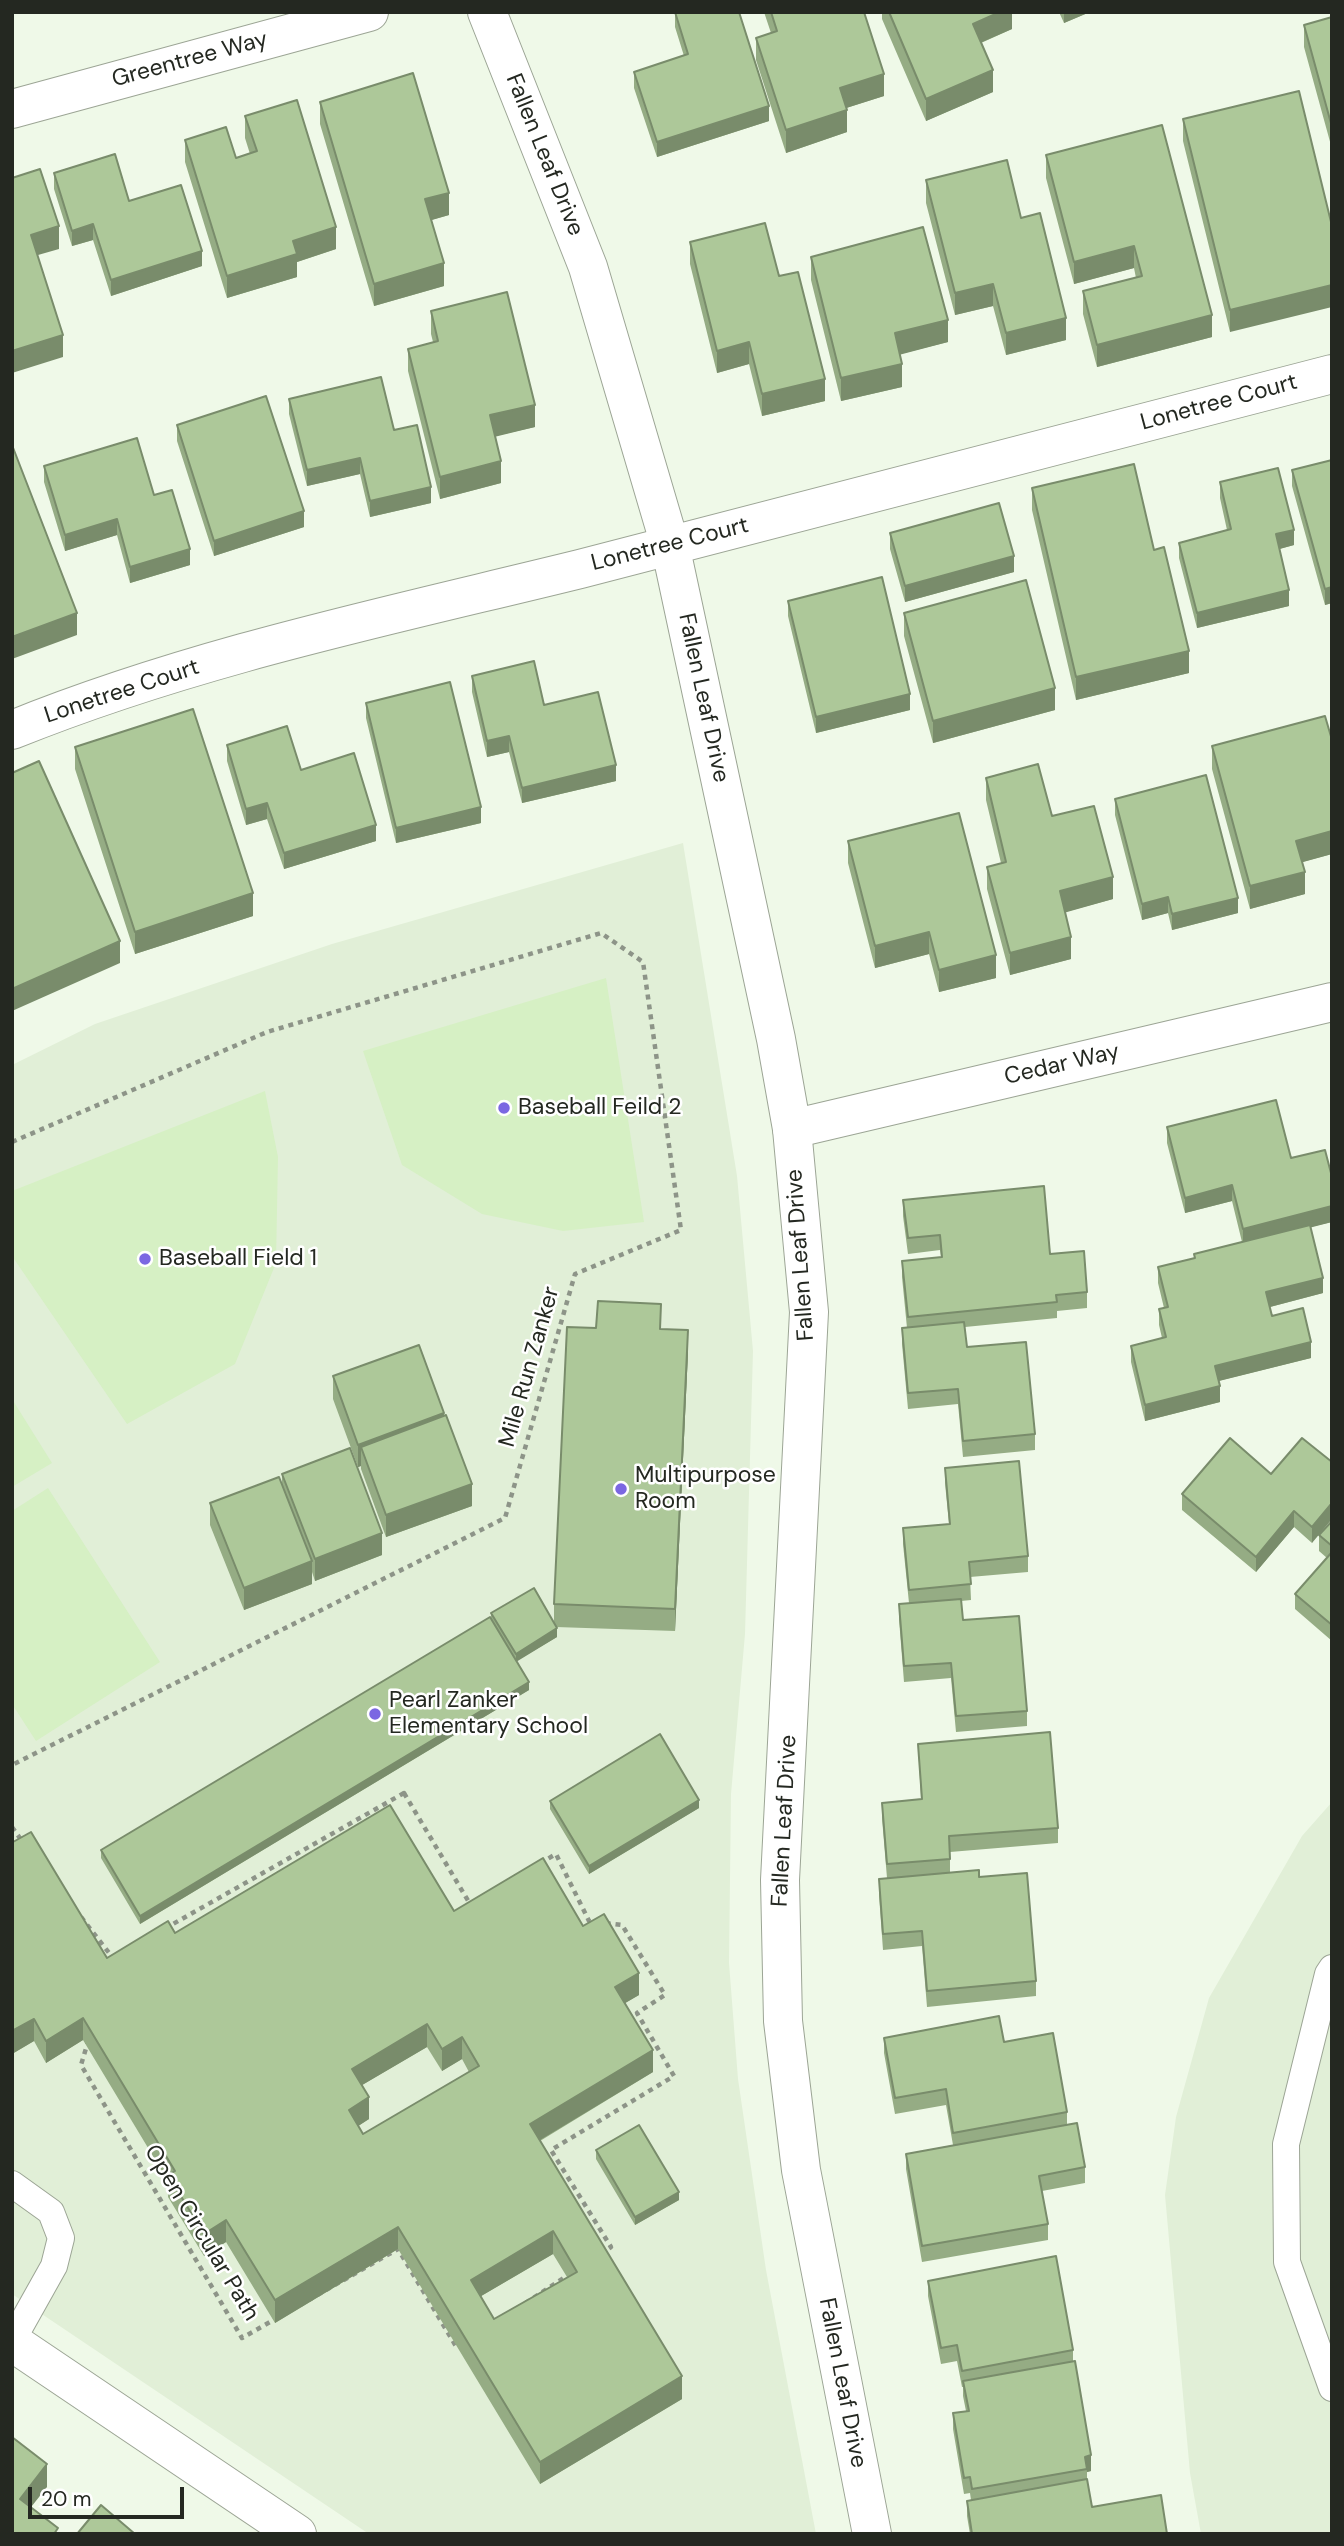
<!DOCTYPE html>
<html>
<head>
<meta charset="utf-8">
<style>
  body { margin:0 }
  #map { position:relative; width:1344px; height:2546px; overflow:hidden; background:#eff9e8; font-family:"DM Sans",sans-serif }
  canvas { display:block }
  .frame { position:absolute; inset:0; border:14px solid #242821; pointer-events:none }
  .scale { position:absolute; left:28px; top:2487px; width:156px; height:32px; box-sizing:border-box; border:4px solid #242821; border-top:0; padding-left:9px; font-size:21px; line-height:24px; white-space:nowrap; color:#242821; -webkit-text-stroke:5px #fff; paint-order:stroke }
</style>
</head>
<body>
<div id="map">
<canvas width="1344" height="2546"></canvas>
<div class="frame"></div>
<div class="scale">20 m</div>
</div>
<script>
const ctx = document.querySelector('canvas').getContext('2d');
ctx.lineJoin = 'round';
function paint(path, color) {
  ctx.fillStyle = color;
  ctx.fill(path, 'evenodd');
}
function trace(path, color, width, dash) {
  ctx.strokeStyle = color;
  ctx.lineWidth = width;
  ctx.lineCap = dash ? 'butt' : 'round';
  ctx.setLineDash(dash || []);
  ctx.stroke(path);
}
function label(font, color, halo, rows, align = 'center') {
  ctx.font = font + ' "DM Sans",sans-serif';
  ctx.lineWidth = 5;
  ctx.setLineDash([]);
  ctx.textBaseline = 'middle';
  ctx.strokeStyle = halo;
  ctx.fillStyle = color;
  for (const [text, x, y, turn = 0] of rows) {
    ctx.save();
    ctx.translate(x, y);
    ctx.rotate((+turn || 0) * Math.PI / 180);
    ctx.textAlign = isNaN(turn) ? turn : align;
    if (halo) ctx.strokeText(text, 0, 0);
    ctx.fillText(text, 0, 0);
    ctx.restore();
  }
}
paint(new Path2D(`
  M683,843L737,1176L753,1351L745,1634L731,1794L729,1963L738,2079L766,2270L816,2534H369L12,2294V1065L95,1024L332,944Z
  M1332,1802V2534H1201L1190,2473L1165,2195L1176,2117L1209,1998L1302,1836Z`), '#e1efd7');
paint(new Path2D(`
  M606,978L644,1222L563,1231L482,1214L402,1165L363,1051Z
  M265,1091L278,1157L276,1263L235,1364L127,1424L12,1256V1191Z
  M12,1399L52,1463L12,1487Z
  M48,1488L160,1662L36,1741L12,1704V1511Z`), '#d6f0c4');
const lane = new Path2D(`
  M1332,1968L1328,1974L1286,2144L1287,2262L1332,2388
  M12,2184L51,2212L61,2238L54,2266L12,2341`);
const street = new Path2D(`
  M12,109L369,12
  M12,730C195,656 389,616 580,569C831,506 1081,439 1332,374
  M792,1129L1332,1002
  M12,2342L297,2534`);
const secondary = new Path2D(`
  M487,12L588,267L670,545L776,1039L792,1129L809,1312L780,1880L783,2021L801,2170L872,2534`);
trace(lane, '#9ca595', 28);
trace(street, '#9ca595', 40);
trace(secondary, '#9ca595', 40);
trace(new Path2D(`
  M12,1142L267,1032L601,933L643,962L681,1230L575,1274L505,1518L12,1765
  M404,1793L470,1904L556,1854L589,1921L622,1925L665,1995L637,2013L674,2076L551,2150L611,2247L457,2348L398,2249L242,2338L81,2065L113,1958Z
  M12,1827L22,1841
  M81,1917L113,1958`), '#8d9488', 4.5, [5, 5]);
trace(lane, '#fff', 26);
trace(street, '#fff', 38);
trace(secondary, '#fff', 38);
paint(new Path2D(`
  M675,12L769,121L657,157L634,88V72L684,56L675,27Z
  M764,12H864L884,96L846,108L847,132L786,153L756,60V38L771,33Z
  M882,12H1012V29L981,43L993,92L926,121L882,19Z
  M1059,12H1090L1064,23Z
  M1332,17V149L1304,47V25Z
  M320,102L449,215L431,220L444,286L374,306L320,124Z
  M245,116L336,249L297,262V277L227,298L185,162V140L236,158L250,154L245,138Z
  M1183,119L1332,226L1230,332L1183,141Z
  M1162,125L1212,337L1097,367L1083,314V291L1136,278L1134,268L1074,284L1046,178V155Z
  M54,173L129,201L202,266L111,296L93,240L72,246L54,189Z
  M926,180L1021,218L1066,340L1006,355L993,306L955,315L926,203Z
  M690,242L779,276L825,401L762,416L749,364L717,373L690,264Z
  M811,257L948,342L900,354L902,387L841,401L811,280Z
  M431,311L535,427L495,436L501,483L440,499L408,371V349L433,342L431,334Z
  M289,399L394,430L431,503L370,517L360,474L307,486L289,414Z
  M177,425L304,527L214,556L177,441Z
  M1332,460V603L1325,605L1292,486V470Z
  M44,466L154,495L190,565L130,583L117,535L65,551L44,482Z
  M1220,482L1294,545L1279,549L1289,606L1197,628L1179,558V543L1227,530L1220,498Z
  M1032,488L1189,673L1076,700L1032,510Z
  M890,533L1014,572L905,602L890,549Z
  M788,601L910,710L816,733L788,616Z
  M904,613L1055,710L933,743L904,636Z
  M472,676L544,705L616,781L522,803L509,752L487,757L472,692Z
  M366,703L481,823L396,843L366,718Z
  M1332,740V854L1302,862L1305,894L1250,909L1212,769V746Z
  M227,745L376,841L284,869L267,819L246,825L227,761Z
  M75,747L253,916L135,954L75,769Z
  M986,778L1052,816L1113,899L1065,912L1071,959L1010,975L987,889V867L1001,863L986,800Z
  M1115,799L1238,913L1172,930L1168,913L1142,920L1115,815Z
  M848,841L996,978L939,992L929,954L875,968L848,863Z
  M1167,1127L1291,1158L1332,1222L1310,1227L1323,1293L1270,1307L1272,1316L1311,1358L1218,1381L1220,1402L1145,1421L1131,1362V1346L1162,1338L1159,1325V1309L1164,1308L1158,1283V1267L1194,1259V1254L1242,1242L1232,1201L1185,1213L1167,1143Z
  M903,1200L1050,1254L1087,1292V1308L1057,1311V1318L965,1327L967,1347L1035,1434V1450L963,1457L958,1404L908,1409L902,1344V1328H907L902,1277V1261L941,1257L940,1250L908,1254L903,1216Z
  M596,1328L661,1329L688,1352L675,1631L556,1627L557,1637L516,1661L529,1690L140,1924L101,1858V1850L491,1619V1613L554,1624V1604Z
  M333,1376L444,1416L472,1506L386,1537L361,1469V1466L358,1467L333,1399Z
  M1332,1462L1312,1543L1294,1527L1256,1572L1182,1510V1494L1271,1474Z
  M945,1468L1028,1556V1572L970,1577L971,1600L961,1601L963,1620L1027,1711V1726L956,1732L951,1678L904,1682L899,1619V1604L909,1603L903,1544V1528L949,1524L945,1483Z
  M282,1474L382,1555L315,1581L312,1572V1584L244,1610L210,1525V1503L282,1485Z
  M1332,1521V1641L1295,1609V1594L1327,1558L1319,1551V1535Z
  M918,1744L1058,1828V1843L950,1852V1873L979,1877L1036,1981V1996L927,2007L922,1946L883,1950L879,1895V1879L887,1878L882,1818V1803L921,1799Z
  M550,1801L699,1808L589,1874L550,1809Z
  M12,1840L107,1958L175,1933L454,1911L583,1926L639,1995L625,2003L653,2072L540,2141L682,2399L540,2484L398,2249L275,2323L226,2242L204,2256L168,2197V2181L83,2040L46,2063L34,2041L12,2054ZM427,2047L442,2071L462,2059L469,2072L363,2134L358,2126L369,2119L362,2085ZM553,2254L567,2277L494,2319L481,2296Z
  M884,2038L1004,2042L1067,2112V2125L1085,2167V2183L1042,2191L1048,2224V2240L922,2262L906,2169V2154L953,2145L946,2105L895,2114L884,2053Z
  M596,2150L679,2200L635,2225L596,2159Z
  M928,2281L1073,2350V2361L1091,2471L1087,2472V2479L1092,2507L1167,2534H970L967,2516V2501L971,2500L970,2493L964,2494L953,2429V2413L966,2411L963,2396V2387H962L957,2361L941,2364L928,2296Z`), '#95ac84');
paint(new Path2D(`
  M1000,12H1012V29L973,46V24Z
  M1064,12H1090L1064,23Z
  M993,70V92L926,121V99Z
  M884,74V96L840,110V88Z
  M769,106V121L657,157V142Z
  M847,110V132L786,153V130Z
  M449,193V215L425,222V199Z
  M93,224V240L72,246V231Z
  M59,226V249L31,257V235Z
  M336,227V249L297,262V277L227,298V276L293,241Z
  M1134,246V268L1074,284V262Z
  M202,251V266L111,296V280Z
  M444,263V286L374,306V284Z
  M993,284V306L955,315V293Z
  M1332,285V307L1230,332V310Z
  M1212,315V337L1097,367V345Z
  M1066,318V340L1006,355V333Z
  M948,320V342L895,356V333Z
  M63,335V357L12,373V351Z
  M749,342V364L717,373V351Z
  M902,364V387L841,401V378Z
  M825,379V401L762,416V394Z
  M535,405V427L490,438V415Z
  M360,458V474L307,486V470Z
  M501,461V483L440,499V477Z
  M431,487V503L370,517V501Z
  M304,511V527L214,556V541Z
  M117,519V535L65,551V535Z
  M1294,530V545L1276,550V534Z
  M190,549V565L130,583V567Z
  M1014,556V572L905,602V586Z
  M1332,587V603L1325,605V589Z
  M1289,590V606L1197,628V613Z
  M77,613V635L12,659V637Z
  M1189,651V673L1076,700V677Z
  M1055,688V710L933,743V721Z
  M910,694V710L816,733V717Z
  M509,736V752L487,757V741Z
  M616,765V781L522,803V788Z
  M267,803V819L246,825V809Z
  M481,807V823L396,843V828Z
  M376,825V841L284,869V853Z
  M1332,831V854L1296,864V841Z
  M1305,872V894L1250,909V886Z
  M1113,877V899L1060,914V891Z
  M253,893V916L135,954V932Z
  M1168,897V913L1142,920V904Z
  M1238,898V913L1172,930V914Z
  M929,932V954L875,968V946Z
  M1071,937V959L1010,975V953Z
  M120,941V963L12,1011V989Z
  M996,955V978L939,992V970Z
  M1232,1185V1201L1185,1213V1198Z
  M1332,1206V1222L1243,1245V1229Z
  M1323,1278V1293L1266,1308V1292Z
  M688,1330V1352L675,1631V1609Z
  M1311,1342V1358L1215,1382V1366Z
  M1220,1386V1402L1145,1421V1405Z
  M444,1413V1436L361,1447V1466L358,1467V1445Z
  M472,1484V1506L386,1537V1515Z
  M1332,1503V1519L1312,1543V1527Z
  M1294,1511V1527L1256,1572V1557Z
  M382,1533V1555L315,1581V1559Z
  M312,1561V1584L244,1610V1588Z
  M557,1628V1637L516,1662V1654Z
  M529,1682V1690L140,1924V1916Z
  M699,1800V1808L589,1874V1866Z
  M639,1973V1995L615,2009V1987Z
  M83,2018V2040L46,2063V2041Z
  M34,2019V2041L12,2054V2031Z
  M427,2024V2047L352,2091V2069Z
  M462,2037V2059L442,2071V2049Z
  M653,2050V2072L530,2146V2124Z
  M369,2097V2119L349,2132V2110Z
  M679,2192V2200L635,2225V2217Z
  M226,2220V2242L204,2256V2234Z
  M398,2227V2249L275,2323V2300Z
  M553,2231V2254L471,2302V2280Z
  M682,2376V2399L540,2484V2462Z
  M1091,2455V2471L1087,2472L1085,2457Z
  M47,2464V2487L20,2521V2499Z`), '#798c6b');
const building = new Path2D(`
  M675,12H739L769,106L657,142L634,72L688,54Z
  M771,12H864L884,74L840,88L847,110L786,130L756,38L777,31Z
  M889,12H1000L973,24L993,70L926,99Z
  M1332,17V127L1304,25Z
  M413,73L449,193L425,199L444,263L374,284L320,102Z
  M1299,91L1332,226V285L1230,310L1183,119Z
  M297,100L336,227L293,241L297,254L227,276L185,140L226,127L236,158L257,151L245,116Z
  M1162,125L1212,315L1097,345L1083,291L1142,276L1134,246L1074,262L1046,155Z
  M115,154L129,201L181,185L202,251L111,280L93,224L72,231L54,173Z
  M1007,160L1021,218L1040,213L1066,318L1006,333L993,284L955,293L926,180Z
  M40,169L59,226L31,235L63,335L12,351V178Z
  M765,223L779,276L798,272L825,379L762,394L749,342L717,351L690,242Z
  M923,227L948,320L895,333L902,364L841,378L811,257Z
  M507,292L535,405L490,415L501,461L440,477L408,349L438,341L431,311Z
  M381,377L394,430L417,425L431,487L370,501L360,458L307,470L289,399Z
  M266,396L304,511L214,541L177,425Z
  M137,438L154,495L172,490L190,549L130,567L117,519L65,535L44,466Z
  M12,445L77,613L12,637Z
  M1332,460V587L1325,589L1292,470Z
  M1134,464L1154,550L1164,547L1189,651L1076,677L1032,488Z
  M1278,468L1294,530L1276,534L1289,590L1197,613L1179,543L1231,529L1220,482Z
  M999,503L1014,556L905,586L890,533Z
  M882,577L910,694L816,717L788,601Z
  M1026,580L1055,688L933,721L904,613Z
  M534,661L544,705L598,692L616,765L522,788L509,736L487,741L472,676Z
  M450,682L481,807L396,828L366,703Z
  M193,709L253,893L135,932L75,747Z
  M1325,716L1332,740V831L1296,841L1305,872L1250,886L1212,746Z
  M287,726L301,770L354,753L376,825L284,853L267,803L246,809L227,745Z
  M39,761L120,941L12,989V773Z
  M1038,764L1052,816L1094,806L1113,877L1060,891L1071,937L1010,953L987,867L1006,862L986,778Z
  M1206,775L1238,898L1172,914L1168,897L1142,904L1115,799Z
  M959,813L996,955L939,970L929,932L875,946L848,841Z
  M1276,1100L1291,1158L1325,1150L1332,1177V1206L1243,1229L1232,1185L1185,1198L1167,1127Z
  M1044,1186L1050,1254L1084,1251L1087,1292L1056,1295L1057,1302L908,1317L902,1261L942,1257L940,1235L908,1238L903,1200Z
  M1310,1225L1323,1278L1266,1292L1272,1316L1303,1308L1311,1342L1215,1366L1220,1386L1145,1405L1131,1346L1166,1337L1159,1309L1168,1307L1158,1267L1195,1258L1194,1254Z
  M598,1301L661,1304L660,1329L688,1330L675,1609L554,1604L567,1327L596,1328Z
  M964,1322L967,1347L1026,1342L1035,1434L963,1441L958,1389L908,1393L902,1328Z
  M419,1345L444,1413L358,1445L333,1376Z
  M446,1415L472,1484L386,1515L361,1447Z
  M1230,1438L1271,1474L1302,1438L1332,1462V1503L1312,1527L1294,1511L1256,1557L1182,1494Z
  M350,1448L382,1533L315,1559L282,1474Z
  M1019,1461L1028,1556L969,1562L971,1584L909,1590L903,1528L950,1524L945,1468Z
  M279,1477L312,1561L244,1588L210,1503Z
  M1332,1521V1546L1319,1535Z
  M1332,1552V1625L1295,1594Z
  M534,1588L557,1628L516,1654L491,1613Z
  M961,1599L963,1620L1019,1616L1027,1711L956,1716L951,1663L904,1666L899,1604Z
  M490,1617L529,1682L140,1916L101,1850Z
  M1050,1732L1058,1828L949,1836L950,1859L887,1864L882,1803L922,1799L918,1744Z
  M660,1734L699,1800L589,1866L550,1801Z
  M390,1805L454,1911L543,1858L583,1926L604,1914L639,1973L615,1987L653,2050L530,2124L682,2376L540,2462L398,2227L275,2300L226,2220L204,2234L168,2175L175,2171L83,2018L46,2041L34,2019L12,2031V1840L13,1842L31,1832L107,1958L168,1921L175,1933ZM427,2024L442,2049L462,2037L479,2066L363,2134L349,2110L369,2097L352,2069ZM553,2231L577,2272L494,2319L471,2280Z
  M979,1870V1877L1027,1873L1036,1981L927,1991L922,1931L883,1934L879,1879Z
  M999,2016L1004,2042L1053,2033L1067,2112L953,2133L946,2089L895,2098L884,2038Z
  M1077,2123L1085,2167L1039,2176L1048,2224L922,2246L906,2154Z
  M639,2125L679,2192L635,2217L596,2150Z
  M1056,2256L1073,2350L962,2371L957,2345L941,2348L928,2281Z
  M1075,2361L1091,2455L1085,2457L1087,2469L972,2489L970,2477L964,2478L953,2413L969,2411L963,2381Z
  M12,2437L47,2464L20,2499L58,2528L54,2534H12Z
  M1087,2479L1092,2507L1161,2495L1167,2534H972L967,2501Z
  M101,2505L135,2534H77Z`);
paint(building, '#adc899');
trace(building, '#798c6b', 2);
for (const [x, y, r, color] of [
  [504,1108,7,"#7b67e2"],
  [145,1259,7,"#7b67e2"],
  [621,1489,7,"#7b67e2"],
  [375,1714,7,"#7b67e2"]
]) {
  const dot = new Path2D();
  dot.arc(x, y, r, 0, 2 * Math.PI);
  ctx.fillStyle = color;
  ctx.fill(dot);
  trace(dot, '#fff', 2.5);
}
label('23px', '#242821', '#fff', [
  ["Greentree Way",190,60,-15],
  ["Fallen Leaf Drive",544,155,68],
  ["Lonetree Court",1219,403,-15],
  ["Lonetree Court",670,545,-14],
  ["Lonetree Court",122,692,-18],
  ["Fallen Leaf Drive",703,698,78],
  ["Cedar Way",1062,1065,-13],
  ["Fallen Leaf Drive",801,1255,-94],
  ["Mile Run Zanker",530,1367,-74],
  ["Fallen Leaf Drive",785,1821,-87],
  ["Open Circular Path",201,2233,59],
  ["Fallen Leaf Drive",842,2383,79]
]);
label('23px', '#242821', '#fff', [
  ["Baseball Feild 2",518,1108],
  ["Baseball Field 1",159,1259],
  ["Multipurpose",635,1476],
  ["Room",635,1502],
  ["Pearl Zanker",389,1701],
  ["Elementary School",389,1727]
], 'left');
</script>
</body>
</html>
